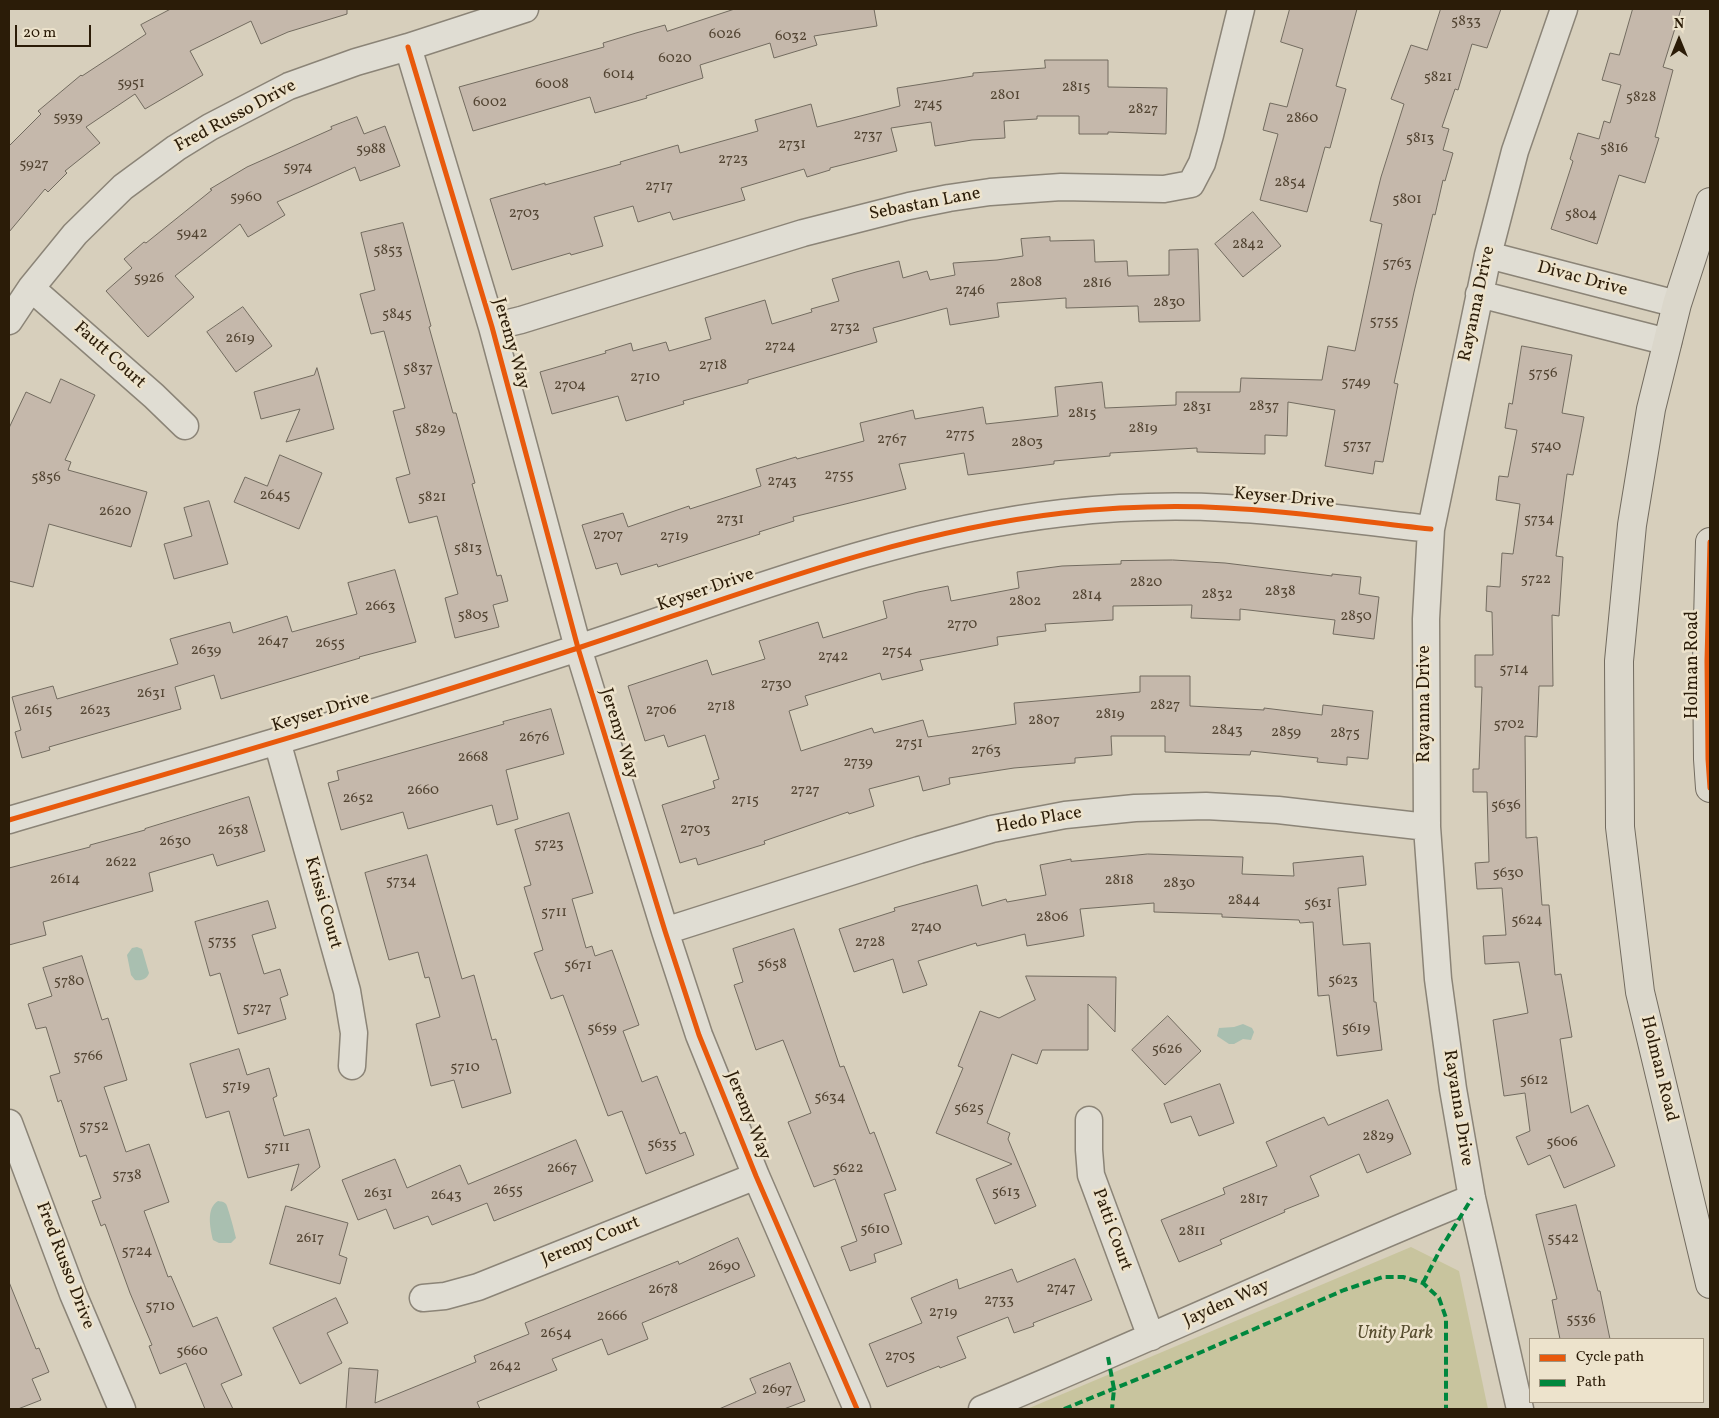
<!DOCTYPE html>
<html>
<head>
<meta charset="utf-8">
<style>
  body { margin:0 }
  #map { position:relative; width:1719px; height:1418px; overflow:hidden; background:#d7cfbc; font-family:Vollkorn,serif }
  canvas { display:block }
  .frame { position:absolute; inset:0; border:10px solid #2b1c08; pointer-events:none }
  .legend { position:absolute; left:1529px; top:1338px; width:175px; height:65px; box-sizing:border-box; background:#ede3cc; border:1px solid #9f937e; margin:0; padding:6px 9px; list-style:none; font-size:15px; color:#2b1c08 }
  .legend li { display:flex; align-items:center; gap:10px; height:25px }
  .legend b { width:25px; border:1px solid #9f937e }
  .north { position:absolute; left:1654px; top:15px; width:50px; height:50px; -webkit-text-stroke:4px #ede3cc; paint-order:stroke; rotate:0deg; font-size:14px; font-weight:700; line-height:20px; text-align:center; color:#2b1c08 }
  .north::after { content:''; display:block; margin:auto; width:18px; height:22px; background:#2b1c08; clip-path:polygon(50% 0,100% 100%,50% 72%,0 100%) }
  .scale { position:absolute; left:15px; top:25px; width:76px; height:22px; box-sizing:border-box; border:2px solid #2b1c08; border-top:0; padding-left:6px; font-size:15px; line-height:18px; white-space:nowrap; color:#2b1c08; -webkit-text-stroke:4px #ede3cc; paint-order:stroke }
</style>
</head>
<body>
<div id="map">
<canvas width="1719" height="1418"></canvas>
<div class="frame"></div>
<ul class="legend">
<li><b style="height:6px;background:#e8590c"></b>Cycle path</li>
<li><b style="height:6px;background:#00873e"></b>Path</li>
</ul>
<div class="north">N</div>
<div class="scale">20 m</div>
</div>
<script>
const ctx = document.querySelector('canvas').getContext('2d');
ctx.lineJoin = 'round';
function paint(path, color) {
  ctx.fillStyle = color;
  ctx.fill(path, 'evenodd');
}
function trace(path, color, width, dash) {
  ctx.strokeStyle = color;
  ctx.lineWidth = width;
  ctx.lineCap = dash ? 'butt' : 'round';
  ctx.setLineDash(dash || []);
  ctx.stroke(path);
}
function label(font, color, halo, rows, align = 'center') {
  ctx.font = font + ' Vollkorn,serif';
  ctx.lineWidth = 5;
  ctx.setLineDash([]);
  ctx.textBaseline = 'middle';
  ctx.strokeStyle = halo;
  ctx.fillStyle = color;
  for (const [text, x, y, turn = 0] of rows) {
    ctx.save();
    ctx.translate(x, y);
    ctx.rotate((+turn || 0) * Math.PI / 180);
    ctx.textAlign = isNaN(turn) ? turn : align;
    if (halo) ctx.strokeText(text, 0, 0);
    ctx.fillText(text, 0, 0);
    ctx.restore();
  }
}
paint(new Path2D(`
  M1411,1247L1459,1271L1488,1409H1027Z`), '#c8c49e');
paint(new Path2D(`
  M137,947L142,949L149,973C147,979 142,981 135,980L131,975L127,955L132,948Z
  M1243,1024L1252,1028L1254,1032L1251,1040L1243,1039L1234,1044H1229L1217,1036L1219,1028L1234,1027Z
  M218,1201C222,1202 223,1201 226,1204C228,1207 235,1233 236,1238L231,1243H219L213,1240C210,1228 206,1208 218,1201Z`), '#a9bfb0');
const building = new Path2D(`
  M171,9H347V14L288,32L261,44L251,21L190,51L203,75L145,109L135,94L86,127L100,143L65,171L67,173L48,192L45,189L9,232V146L41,114L38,111L81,75L82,76L146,34L141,25Z
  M735,9H874L877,26L814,36L817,45L774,58L770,43L700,65L703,78L646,96L647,98L595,113L590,97L473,131L459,87L604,47L603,43L636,33L665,25L667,31Z
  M1290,9H1357L1336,86L1346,89L1330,148L1325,147L1307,212L1260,200L1278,134L1263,130L1270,103L1287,107L1303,49L1281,42Z
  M1441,9H1501L1487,48L1472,44L1458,90L1455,89L1442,127L1449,129L1443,150L1453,153L1445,181L1443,180L1435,215L1433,214L1414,292L1394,383L1398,384L1383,462L1375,461L1373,474L1325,466L1335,410L1288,402L1287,436L1265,435V454L1197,452V448L1110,453V456L1054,461V464L968,475L964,453L899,464L906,489L793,517L794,521L759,532L760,534L658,567L657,564L621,575L617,563L596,569L582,525L623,513L628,527L689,506L690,509L761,486L756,469L796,457L797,459L864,441L860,423L913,410L915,419L983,407L986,424L1058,416L1055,387L1102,382L1105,408L1176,405V392H1240L1241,378L1322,380L1328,346L1355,351L1382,224L1370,221L1381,177L1404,104L1391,99L1411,45L1427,50Z
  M1633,9H1681L1663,67L1673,70L1655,137L1659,138L1645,183L1619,175L1597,244L1551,229L1573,161L1570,159L1578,133L1599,139L1604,121L1610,123L1621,85L1602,80L1610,53L1619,55Z
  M1045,60H1108V87L1167,88L1166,134L1108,132V134H1079V116H1037V119L1004,121L1005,138L972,140L935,146L931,122L891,128L897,151L830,168V170L807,177L804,169L741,188L745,200L673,220L670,212L638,222L633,206L594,217L603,246L571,255L570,253L512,270L490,199L545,183V185L621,164L620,162L678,145L680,153L758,131L755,120L811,104L817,127L900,106L897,88L973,76V73L1045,68Z
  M357,117L364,134L385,126L400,166L360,181L355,167L277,202L285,215L248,237L240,224L175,276L194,297L148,337L106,291L132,268L124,259L144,242L146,243L212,190L210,189L247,167L332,129L331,127Z
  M1253,212L1281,246L1243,277L1215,244Z
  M403,223L431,326L429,327L453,413H456L475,483L472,484L497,576L501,575L508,601L493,605L499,627L455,638L445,598L458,594L437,516L409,523L396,478L410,474L393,411L405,408L384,331L371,334L360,294L375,290L361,233Z
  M1050,237V241L1094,240L1095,262L1127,261L1128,276L1169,275V250L1198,249L1200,321L1139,322L1138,306L1066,308V298L997,303L999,317L950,325L947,308L873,328L877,342L748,380V383L683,401L684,404L626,421L618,396L552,414L540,372L606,353L605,351L631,343L633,351L666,342L669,351L711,339L705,318L765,300L772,324L812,312L811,309L839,301L832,279L856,272L899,261L903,278L927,271L930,280L955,275L953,263L997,260L1023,256L1021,239Z
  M243,307L272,346L236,372L207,332Z
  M1522,346L1572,355L1562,413L1584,417L1573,475L1567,474L1556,556L1563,557L1559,616L1552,615L1553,686H1539L1537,737L1525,736L1526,838L1537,837L1542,905H1549L1555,975L1561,974L1572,1037L1560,1039L1571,1113L1588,1105L1615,1166L1564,1188L1550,1155L1528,1165L1516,1137L1530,1131L1525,1093L1504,1096L1493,1020L1528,1013L1519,962L1485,964L1483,936L1506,935L1502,888L1477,889L1475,863L1489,862L1487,792H1473V769H1479L1482,687H1475V655H1493L1492,612L1486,611L1487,586L1500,587L1502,553L1513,554L1520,504L1496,500L1499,476L1508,477L1517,430L1505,428L1509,403L1512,404Z
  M317,368L334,429L286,442L300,409L261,419L254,392L314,375Z
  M61,379L95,395L65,460L71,462L68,470L147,492L131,547L49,524L33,587L9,581V428L26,392L50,403Z
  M280,455L322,473L299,529L234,502L245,477L267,486Z
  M209,501L228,564L174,579L164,544L192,536L184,508Z
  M1173,560L1225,563L1332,576V574L1361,577L1359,594L1379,597L1374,639L1333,634L1335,620L1240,609V620L1191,618L1192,605L1113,606V620L1045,624L1046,631L997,637L998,645L920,660L923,670L882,680L880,673L805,696L808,705L789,711L801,751L872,728L874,733L923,720L928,737L1016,724L1014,703L1140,692V676H1190V706L1264,710V708L1322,715L1323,705L1373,711L1368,759L1347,757V765L1317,762L1318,758L1251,751L1250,755L1165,752V736H1111L1112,755L1075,758V763L1014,768L949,778L950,784L923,791L919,776L869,789L874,806L849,814L848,812L764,841L765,844L698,865L696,858L680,863L662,805L715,788L713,781L719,779L705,735L668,747L664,735L645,741L628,686L707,660L712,675L765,659L759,641L818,622L823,638L887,618L883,601L918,592L948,586L951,601L1019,588L1017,572L1062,566L1121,564V561Z
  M395,570L416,642L359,657L360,658L221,699L214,675L175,687L181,709L49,747L50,750L22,758L15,732L21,730L12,697L53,686L57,699L178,664L170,639L230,622L233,633L287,616L292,632L357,614L348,583Z
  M551,709L564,754L506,770L518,819L497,825L492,805L408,829L403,812L341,830L328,783L339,780L337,771L504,724L503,722Z
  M249,797L265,851L217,866L213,854L149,873L153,891L43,922L46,935L9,945V868L90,847V845L145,830V829Z
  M569,813L593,893L572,899L586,948L592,946L595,956L612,950L639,1025L623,1031L642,1082L657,1076L680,1134L685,1132L694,1155L646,1174L622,1111L608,1116L563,995L551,999L534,953L543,950L524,887L531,885L515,830Z
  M1148,854L1243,857L1242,874L1294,876L1293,863L1363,856L1366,885L1338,888L1343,945L1370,943L1374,1002H1376L1382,1050L1337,1056L1329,995L1318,996L1313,922L1300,923L1299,920L1222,917V914L1154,912V903L1080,909L1084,936L1027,946L1025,934L977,946L976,943L918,961L927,985L903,993L893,959L854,972L839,929L895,911L894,908L977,885L982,906L1006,899L1007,902L1046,895L1040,865L1071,859V861Z
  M427,855L462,979L474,975L492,1040L496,1039L511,1093L462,1108L454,1080L431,1086L416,1024L440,1017L429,977L425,978L418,952L389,960L365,873Z
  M268,901L276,928L252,935L264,974L280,969L288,995L280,998L286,1019L238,1034L220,973L210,976L195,922Z
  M794,929L840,1067L844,1066L870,1134L874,1132L896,1190L884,1194L902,1244L874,1254L876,1262L850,1271L841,1247L857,1241L835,1179L814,1187L788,1122L811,1113L783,1040L756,1050L734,985L743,982L733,949Z
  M82,956L102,1020L108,1018L127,1080L104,1087L126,1152L149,1144L169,1202L144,1211L168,1277L171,1276L193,1327L217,1317L242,1375L221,1384L233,1409H205L186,1363L160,1374L149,1346L152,1345L130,1293L105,1224L101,1226L92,1201L101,1198L86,1155L80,1157L61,1100L58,1102L50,1076L60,1073L46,1027L36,1029L28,1004L52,996L43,968Z
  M1026,976L1116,977L1115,1032L1088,1004V1050H1042L1037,1064L1012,1054L987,1123L1010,1133L1008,1139L1036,1206L995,1224L976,1179L1012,1164L936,1133L963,1068L958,1066L980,1011L999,1018L1035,1000Z
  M1168,1016L1201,1051L1165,1085L1132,1050Z
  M239,1049L247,1075L269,1068L277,1096L273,1098L284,1136L309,1129L320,1167L291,1191L299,1164L248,1178L229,1111L206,1118L190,1064Z
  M1220,1084L1234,1123L1199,1136L1191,1116L1171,1123L1164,1104Z
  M1388,1100L1411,1154L1367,1173L1359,1154L1310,1176L1319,1196L1284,1210L1285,1212L1220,1240L1222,1244L1179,1262L1161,1220L1225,1194L1223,1188L1277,1166L1266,1142L1324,1117L1328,1125Z
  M576,1140L593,1181L494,1221L487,1203L432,1225L428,1216L394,1229L386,1209L358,1220L342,1180L395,1159L407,1188L460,1165L468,1184Z
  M1576,1205L1598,1291H1600L1610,1339H1560L1552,1300L1557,1299L1536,1215Z
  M286,1206L348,1223L339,1255L347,1258L340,1284L270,1264Z
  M738,1238L755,1276L642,1323L648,1339L608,1355L602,1339L552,1359L557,1370L477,1402L480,1409H346L349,1368L378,1370L375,1403L476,1362L474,1356L529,1334L525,1323L678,1261L679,1264Z
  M1075,1259L1092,1300L1033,1323L1034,1326L1014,1333L1008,1317L957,1337L966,1358L940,1368L939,1366L887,1387L869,1344L922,1323L911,1298L957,1279L959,1289L1012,1269L1017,1282Z
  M9,1282L36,1349L39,1348L49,1372L32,1379L41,1400L18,1409H9Z
  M336,1298L348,1323L327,1333L342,1363L300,1384L273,1328Z
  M790,1363L805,1401L784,1409H719L756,1393L750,1379Z`);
paint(building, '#c5b8ab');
trace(building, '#726b5f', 1);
const minor = new Path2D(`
  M408,47L492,327L578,648L665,931L699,1035L756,1176L857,1409
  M1488,255L1677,304
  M31,288L154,396L185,426
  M1479,294L1668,342
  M9,321L31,288L75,234L123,187L176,148L210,127L289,86L356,62L408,47L525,9
  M492,327L521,320L803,233L909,206L949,198L990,192L1061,187L1164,189L1191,184L1202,163L1210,135L1241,9
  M277,741L347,991L354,1033L352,1066
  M9,820C200,764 392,709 581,647C739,595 897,532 1063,513C1117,507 1172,505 1226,508C1294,511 1363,522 1431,529
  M665,931L919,850L992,829L1065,815L1135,808L1206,806L1278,810L1427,827
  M1089,1120V1150L1091,1175L1151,1337
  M9,1123L73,1294L122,1409
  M423,1298L445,1296L478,1287L756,1176
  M982,1409C1146,1341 1307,1265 1472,1198
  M1520,1409L1472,1198L1453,1089L1438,979L1427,827L1426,619L1431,529L1488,255L1515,151L1564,9`);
const major = new Path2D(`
  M1710,202L1677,304L1651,409L1632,525L1619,661L1620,827L1640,992L1710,1284
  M1710,542L1707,661L1708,759L1710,788`);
trace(minor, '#8b8477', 29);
trace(major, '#726b5f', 30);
trace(minor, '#e0ddd3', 26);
trace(major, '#dbd7cb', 28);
trace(new Path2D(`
  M1423,1283L1440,1250L1472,1198
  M1108,1357L1114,1389L1112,1409
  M1064,1409L1160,1370L1344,1290L1383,1277H1403L1423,1283L1439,1298L1446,1318V1409`), '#00873e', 4, [8, 4]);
trace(new Path2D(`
  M408,47L492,327L578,648L665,931L699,1035L756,1176L857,1409
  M1710,542L1707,661L1708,759L1710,788
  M9,820C200,764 392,709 581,647C739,595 897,532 1063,513C1117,507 1172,505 1226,508C1294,511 1363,522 1431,529`), '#e8590c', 5);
label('15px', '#524432', null, [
  ["5833",1466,22],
  ["6026",725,35],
  ["6032",791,37],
  ["6020",675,59],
  ["6014",619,75],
  ["5821",1438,78],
  ["5951",131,84],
  ["6008",552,85],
  ["2815",1076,88],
  ["2801",1005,96],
  ["5828",1641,98],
  ["6002",490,103],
  ["2745",928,105],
  ["2827",1143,110],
  ["5939",68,118],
  ["2860",1302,119],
  ["2737",868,136],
  ["5813",1420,139],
  ["2731",792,145],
  ["5816",1614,149],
  ["5988",371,150],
  ["2723",733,160],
  ["5927",34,165],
  ["5974",298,168],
  ["2854",1290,183],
  ["2717",659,187],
  ["5960",246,198],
  ["5801",1407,200],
  ["2703",524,214],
  ["5804",1581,215],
  ["5942",192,234],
  ["2842",1248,245],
  ["5853",388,251],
  ["5763",1397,264],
  ["5926",149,279],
  ["2808",1026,283],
  ["2816",1097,284],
  ["2746",970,291],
  ["2830",1169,303],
  ["5845",397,315],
  ["5755",1384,322],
  ["2732",845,328],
  ["2619",240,339],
  ["2724",780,347],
  ["2718",713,366],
  ["5837",418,369],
  ["5756",1543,374],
  ["2710",645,378],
  ["5749",1356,383],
  ["2704",570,386],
  ["2837",1264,407],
  ["2831",1197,408],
  ["2815",1082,414],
  ["2819",1143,429],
  ["5829",430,430],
  ["2775",960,435],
  ["2767",892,440],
  ["2803",1027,443],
  ["5737",1357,446],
  ["5740",1546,447],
  ["2755",839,476],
  ["5856",46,478],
  ["2743",782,482],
  ["2645",275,496],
  ["5821",432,498],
  ["2620",115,512],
  ["2731",730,520],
  ["5734",1539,520],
  ["2707",608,536],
  ["2719",674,537],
  ["5813",468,549],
  ["5722",1536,580],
  ["2820",1146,583],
  ["2838",1280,592],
  ["2832",1217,595],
  ["2814",1087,596],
  ["2802",1025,602],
  ["2663",380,607],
  ["5805",473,616],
  ["2850",1356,617],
  ["2770",962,625],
  ["2647",273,642],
  ["2655",330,644],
  ["2639",206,651],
  ["2754",897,652],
  ["2742",833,657],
  ["5714",1514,670],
  ["2730",776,685],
  ["2631",151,694],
  ["2827",1165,706],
  ["2718",721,707],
  ["2615",38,711],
  ["2623",95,711],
  ["2706",661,711],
  ["2819",1110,715],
  ["2807",1044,721],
  ["5702",1509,725],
  ["2843",1227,731],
  ["2859",1286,733],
  ["2875",1345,734],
  ["2676",534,738],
  ["2751",909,744],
  ["2763",986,751],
  ["2668",473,758],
  ["2739",858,763],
  ["2660",423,791],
  ["2727",805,791],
  ["2652",358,799],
  ["2715",745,801],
  ["5636",1506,806],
  ["2703",695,830],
  ["2638",233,831],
  ["2630",175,842],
  ["5723",549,845],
  ["2622",121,863],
  ["5630",1508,874],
  ["2614",65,880],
  ["2818",1119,881],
  ["5734",401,882],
  ["2830",1179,884],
  ["2844",1244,901],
  ["5631",1318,904],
  ["5711",554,913],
  ["2806",1052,918],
  ["5624",1527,921],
  ["2740",926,928],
  ["5735",222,942],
  ["2728",870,943],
  ["5658",772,965],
  ["5671",578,966],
  ["5623",1343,981],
  ["5780",69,982],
  ["5727",257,1009],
  ["5659",602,1029],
  ["5619",1356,1029],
  ["5626",1167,1050],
  ["5766",88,1057],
  ["5710",465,1068],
  ["5612",1534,1081],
  ["5719",236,1087],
  ["5634",830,1098],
  ["5625",969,1109],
  ["5752",94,1127],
  ["2829",1378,1137],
  ["5606",1562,1143],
  ["5635",662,1145],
  ["5711",277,1148],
  ["2667",562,1169],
  ["5622",848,1169],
  ["5738",127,1176],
  ["2655",508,1191],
  ["5613",1006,1193],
  ["2631",378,1194],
  ["2643",446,1196],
  ["2817",1254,1200],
  ["5610",875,1230],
  ["2811",1192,1232],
  ["2617",310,1239],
  ["5542",1563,1239],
  ["5724",137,1252],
  ["2690",724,1267],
  ["2747",1061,1289],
  ["2678",663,1290],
  ["2733",999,1301],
  ["5710",160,1307],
  ["2719",943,1313],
  ["2666",612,1317],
  ["5536",1581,1320],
  ["2654",556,1334],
  ["5660",192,1352],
  ["2705",900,1357],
  ["2642",505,1367],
  ["2697",777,1390]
]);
label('18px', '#2b1c08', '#ede3cc', [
  ["Fred Russo Drive",236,117,-28],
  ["Sebastan Lane",925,205,-11],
  ["Divac Drive",1582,280,15],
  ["Rayanna Drive",1478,304,-78],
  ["Jeremy Way",510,344,74],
  ["Fautt Court",109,356,42],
  ["Keyser Drive",1284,499,5],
  ["Keyser Drive",706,591,-19],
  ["Holman Road",1694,665,-90],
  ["Rayanna Drive",1426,704,-90],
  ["Keyser Drive",321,713,-17],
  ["Jeremy Way",618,734,73],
  ["Hedo Place",1039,821,-10],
  ["Krissi Court",322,903,74],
  ["Holman Road",1658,1069,76],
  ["Rayanna Drive",1457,1108,81],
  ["Jeremy Way",747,1116,68],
  ["Patti Court",1111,1230,70],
  ["Jeremy Court",591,1242,-22],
  ["Fred Russo Drive",64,1266,69],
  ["Jayden Way",1227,1304,-24]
]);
label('italic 18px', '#564c2e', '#ede3cc', [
  ["Unity Park",1395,1335]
]);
</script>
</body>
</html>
